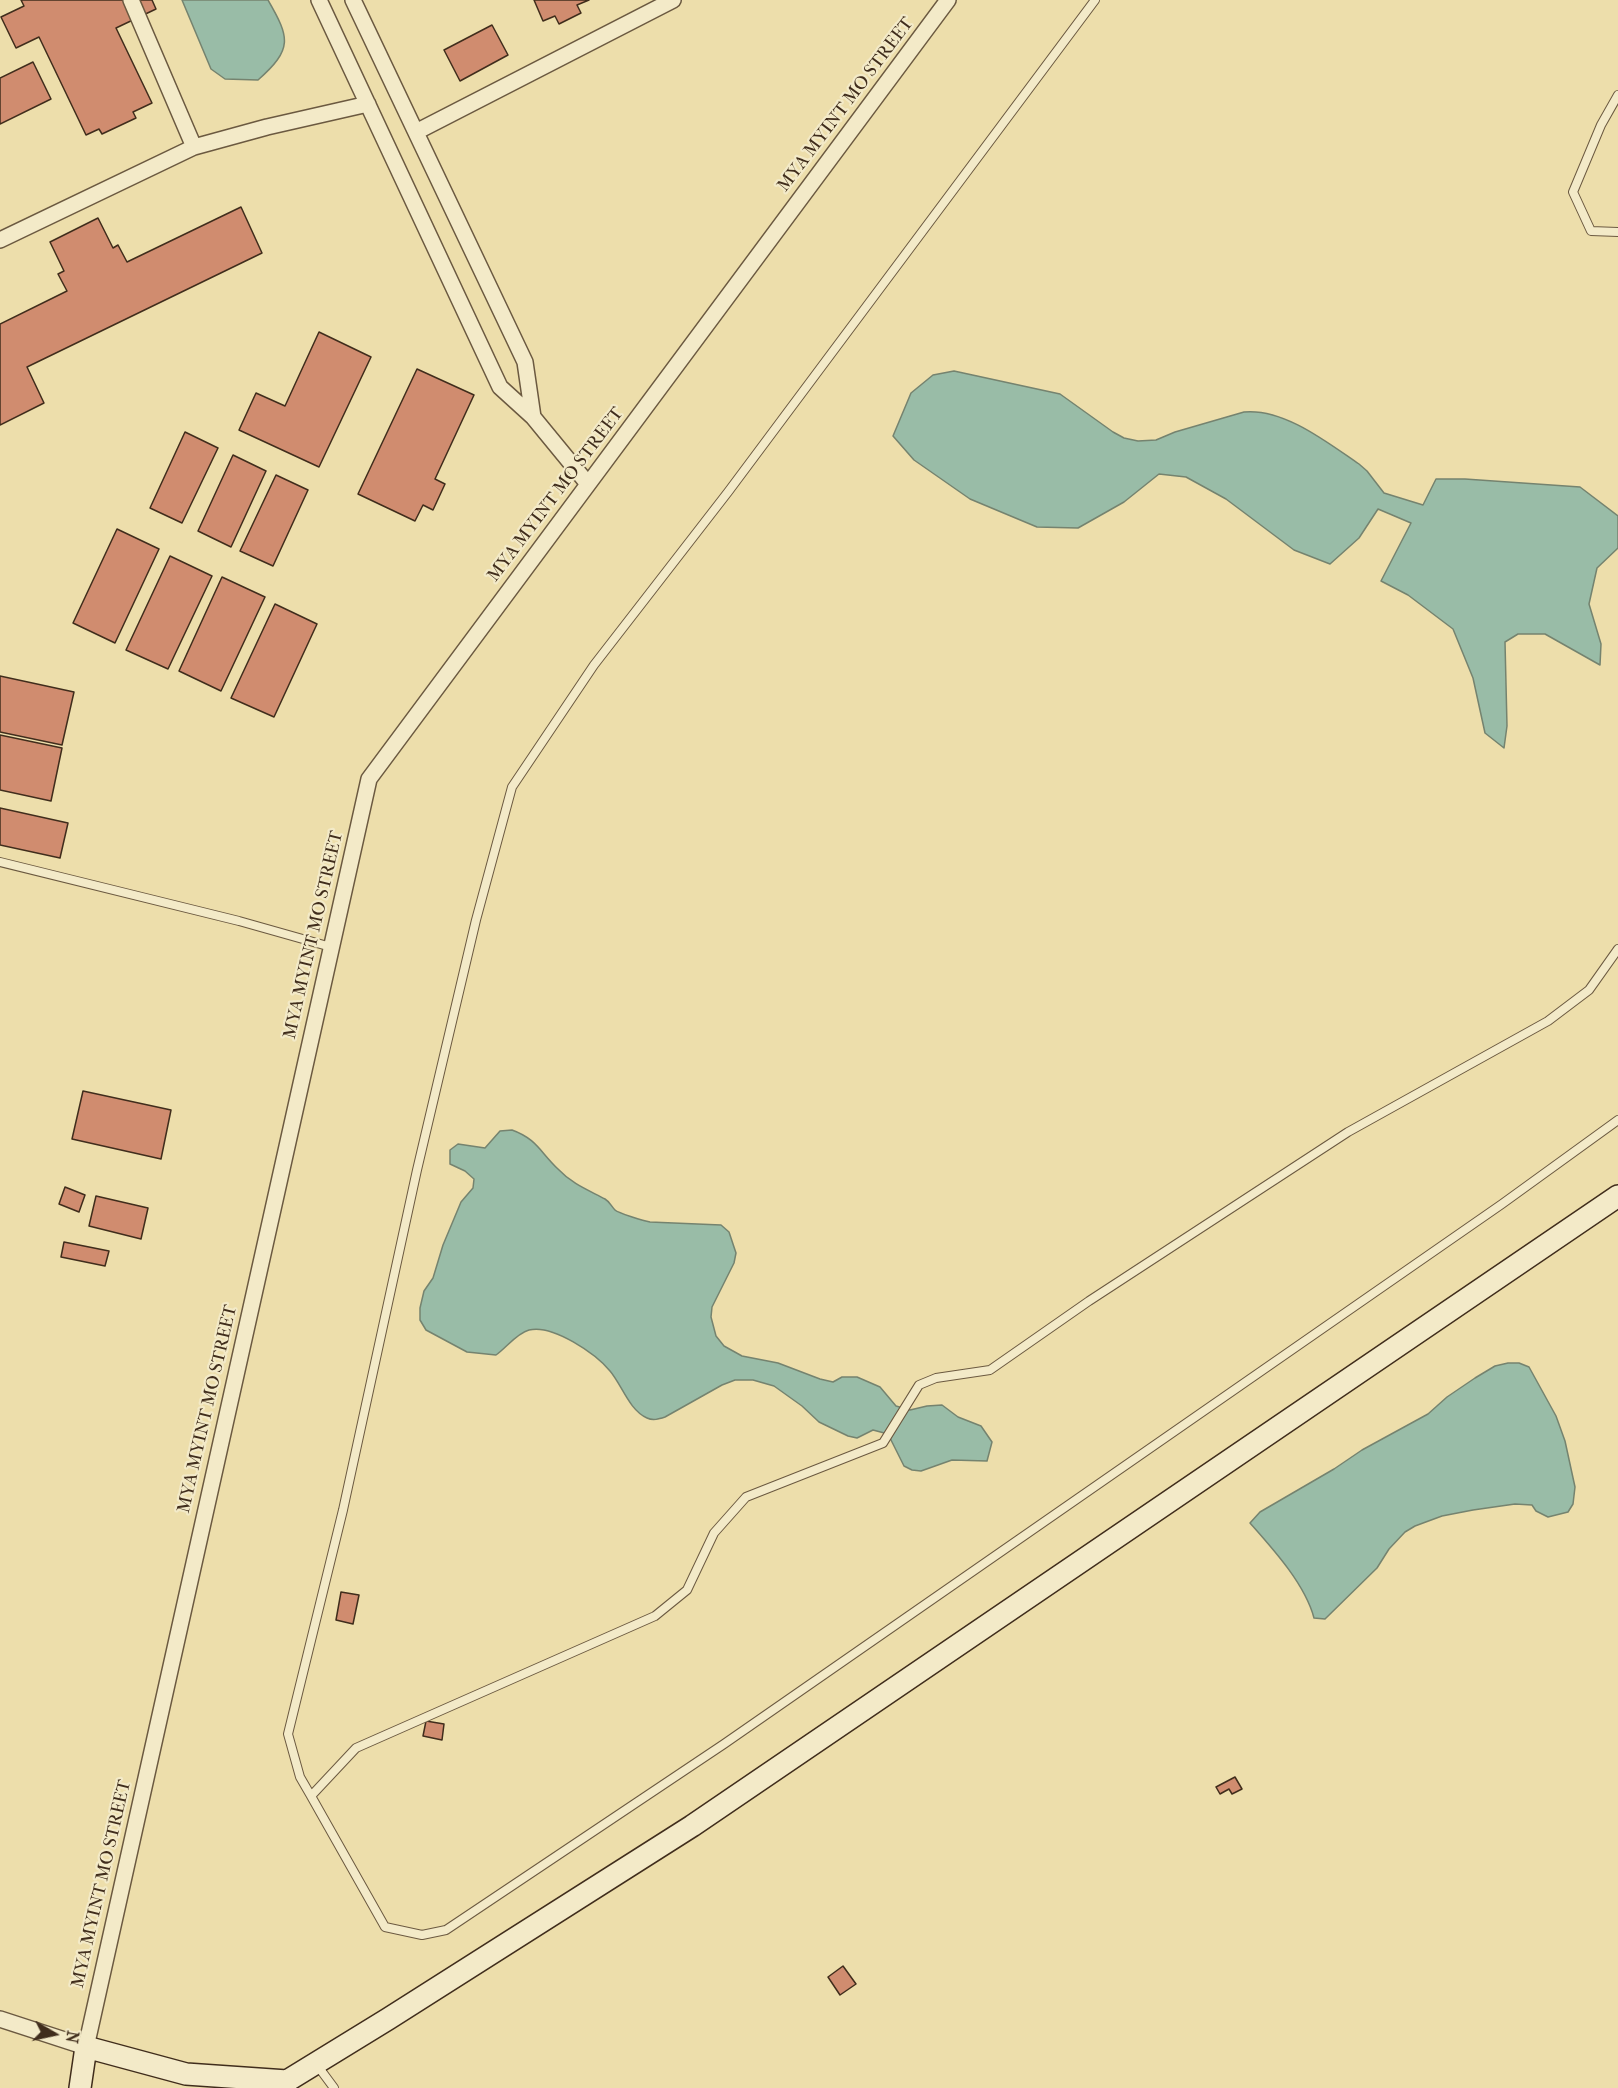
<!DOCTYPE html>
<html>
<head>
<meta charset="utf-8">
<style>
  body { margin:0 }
  #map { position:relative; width:1618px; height:2088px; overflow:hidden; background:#eddeab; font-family:"IM FELL French Canon",serif }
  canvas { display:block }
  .north { position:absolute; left:24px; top:2004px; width:60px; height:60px; -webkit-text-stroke:4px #f3eac8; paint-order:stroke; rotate:99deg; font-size:16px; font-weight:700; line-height:24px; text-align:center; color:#402d1c }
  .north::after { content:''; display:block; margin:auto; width:21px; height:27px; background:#402d1c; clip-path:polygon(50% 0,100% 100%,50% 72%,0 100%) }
</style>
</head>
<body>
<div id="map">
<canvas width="1618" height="2088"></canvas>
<div class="north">N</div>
</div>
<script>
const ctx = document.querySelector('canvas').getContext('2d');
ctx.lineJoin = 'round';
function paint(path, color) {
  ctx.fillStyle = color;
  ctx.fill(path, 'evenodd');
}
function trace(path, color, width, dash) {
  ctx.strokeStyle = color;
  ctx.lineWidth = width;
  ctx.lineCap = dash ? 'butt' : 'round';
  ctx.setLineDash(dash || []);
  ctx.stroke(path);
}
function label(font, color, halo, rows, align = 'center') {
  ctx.font = font + ' "IM FELL French Canon",serif';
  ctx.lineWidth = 4.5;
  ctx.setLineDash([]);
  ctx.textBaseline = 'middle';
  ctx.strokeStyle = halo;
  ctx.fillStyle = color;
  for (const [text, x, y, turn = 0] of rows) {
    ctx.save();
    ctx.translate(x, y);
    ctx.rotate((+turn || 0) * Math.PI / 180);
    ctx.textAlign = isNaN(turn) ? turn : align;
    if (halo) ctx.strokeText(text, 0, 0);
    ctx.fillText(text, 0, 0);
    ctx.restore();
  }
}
const water = new Path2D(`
  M182,0H268C290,38 293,49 258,80L225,79L211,69Z
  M954,371L1060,394L1113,432L1124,438L1138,441L1156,440L1175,432L1244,412C1284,408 1328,443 1359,464L1367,471L1384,493L1423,505L1436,479H1465L1580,487L1618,516V548L1597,568L1589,604L1601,644L1600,665L1545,634H1518L1505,642L1507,726L1504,748L1485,733L1473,678L1453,629L1408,595L1381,581L1411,523L1378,509L1359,538L1330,564L1294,550L1226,499L1186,477L1159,474L1124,502L1078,528L1037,527L970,499L914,460L893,436L911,393L933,375Z
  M512,1130C537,1139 540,1152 558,1169C572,1184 588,1190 605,1199C610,1202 611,1206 615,1210C618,1213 644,1221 650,1222L721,1225L729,1232L736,1253L734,1263L712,1307L711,1317L716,1336L724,1346L742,1356L778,1363L820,1379L833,1382L842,1377H857L880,1387L896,1406L910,1410L927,1406L942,1405L958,1417L981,1426L992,1442L987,1461L952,1460L921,1471L912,1470L904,1466L888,1434L873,1430L857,1438L848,1436L819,1422L802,1406L774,1386L753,1380H735L722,1385L665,1417C659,1419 653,1421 647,1418C629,1410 622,1385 610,1371C596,1354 553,1324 529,1330C517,1333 506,1348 496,1355L467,1352L426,1330L420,1320V1308L424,1291L433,1278L443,1245L461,1202L473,1188L474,1179L465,1171L450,1164V1150L458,1144L485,1148L500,1131Z
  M1508,1363H1519L1529,1367L1556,1416L1565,1441L1575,1487L1573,1504L1568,1512L1548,1517L1536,1511L1532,1505L1515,1504L1473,1510L1442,1516L1415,1526L1405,1532L1389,1549L1377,1568L1325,1619L1314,1618C1305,1584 1273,1549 1250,1523L1260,1512L1334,1469L1362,1450L1428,1414L1447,1397L1475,1378L1495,1366Z`);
paint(water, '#99bca7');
trace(water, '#75836f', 1.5);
const building = new Path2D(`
  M21,0H152L156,9L116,28L152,103L133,112L136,118L102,134L99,129L86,135L39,37L16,48L1,17L24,6Z
  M534,0H589L577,5L581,13L559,24L555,16L543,21Z
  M492,25L508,55L460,81L444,50Z
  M33,62L51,99L0,124V78Z
  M241,207L262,253L27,367L44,403L0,425V324L67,291L58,274L64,271L50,242L98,218L113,248L118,245L127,262Z
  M319,332L371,357L319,467L239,430L256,393L285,406Z
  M417,369L474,395L435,479L445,484L433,510L423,505L415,521L358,494Z
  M185,432L218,448L182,523L150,508Z
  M233,455L266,471L231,547L198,531Z
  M276,475L308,490L273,566L240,551Z
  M117,529L159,549L115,643L73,623Z
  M170,556L212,576L168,669L126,650Z
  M222,577L265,597L221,691L179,671Z
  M275,604L317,624L274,717L231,698Z
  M0,676L74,692L62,745L0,732Z
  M0,735L62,748L51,801L0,790Z
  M0,808L68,823L60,858L0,845Z
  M83,1091L171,1110L161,1159L72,1139Z
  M65,1187L85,1195L79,1212L59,1204Z
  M96,1196L148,1208L141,1239L89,1226Z
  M64,1242L109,1251L105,1266L61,1257Z
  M341,1592L359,1595L353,1624L336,1620Z
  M426,1721L444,1724L442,1740L423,1736Z
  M1235,1777L1242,1789L1232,1794L1229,1789L1220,1794L1216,1787Z
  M843,1966L856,1984L840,1995L828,1977Z`);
paint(building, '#d08c6f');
trace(building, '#402d1c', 1.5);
const lane = new Path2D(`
  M1618,95L1601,125L1573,192L1591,231L1618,232
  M0,862L239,921L331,947
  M1618,949L1589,990L1548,1021L1348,1132L1089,1301L990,1370L936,1378L919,1385L883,1443L746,1497L714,1533L687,1590L655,1616L356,1748L311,1796L385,1927L422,1935L446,1930L724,1744L1502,1204L1618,1120
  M311,1796L300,1777L288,1734L343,1510L417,1170L476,920L512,787L594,665L728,492L1095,0
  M317,2065L334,2088`);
const street = new Path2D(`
  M131,0L194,147
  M319,0L500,387L533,417L588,484
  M353,0L525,362L533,417
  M416,132L673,0
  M0,240L194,147L267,127L368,104
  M0,2019L86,2047L369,779L948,0`);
const secondary = new Path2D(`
  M80,2088L86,2047L186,2074L287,2081L388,2019L692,1826L1618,1196`);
trace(lane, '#6b5940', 10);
trace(street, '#6b5940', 18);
trace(secondary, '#402d1c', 24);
trace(lane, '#f3eac8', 8);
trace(street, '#f3eac8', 15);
trace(secondary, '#f3eac8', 21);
label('18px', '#402d1c', '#f3eac8', [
  ["MYA MYINT MO STREET",846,105,-53],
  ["MYA MYINT MO STREET",556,495,-53],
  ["MYA MYINT MO STREET",314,935,-77],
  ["MYA MYINT MO STREET",208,1409,-77],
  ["MYA MYINT MO STREET",102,1884,-77]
]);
</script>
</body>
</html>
